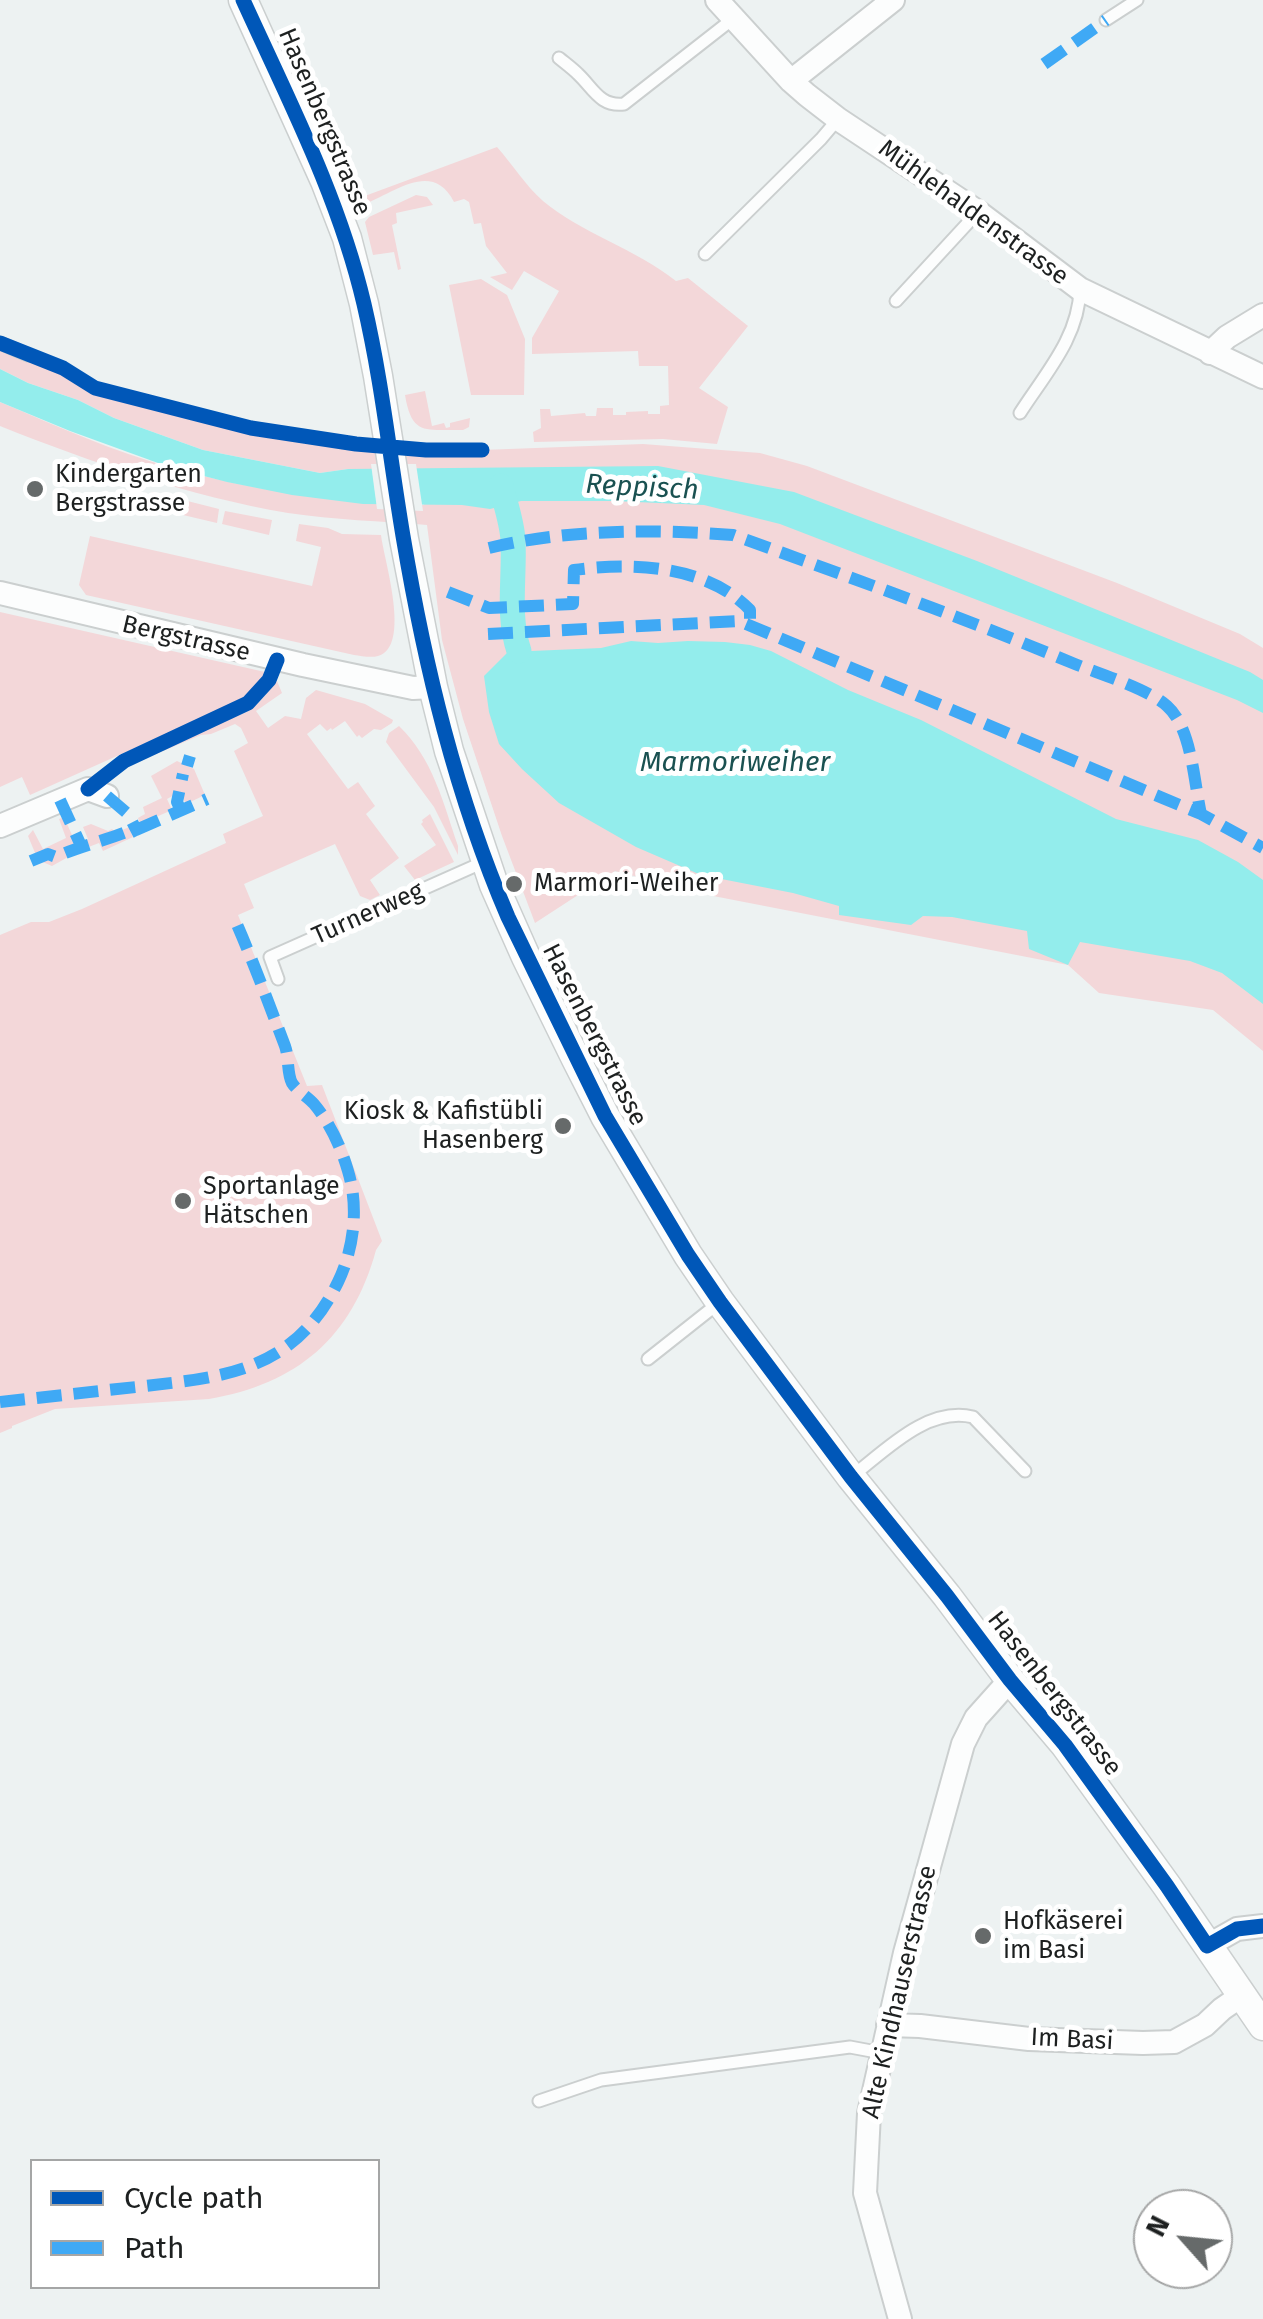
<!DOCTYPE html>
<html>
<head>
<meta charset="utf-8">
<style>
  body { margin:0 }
  #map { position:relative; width:1263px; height:2319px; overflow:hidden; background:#edf2f2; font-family:"Fira Sans",sans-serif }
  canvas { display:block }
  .legend { position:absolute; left:30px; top:2159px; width:350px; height:130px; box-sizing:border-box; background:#fff; border:2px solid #a5a6a6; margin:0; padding:12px 18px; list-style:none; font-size:30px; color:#1d2020 }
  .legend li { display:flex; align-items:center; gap:20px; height:50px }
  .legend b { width:50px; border:2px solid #a5a6a6 }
  .north { position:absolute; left:1133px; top:2189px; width:100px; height:100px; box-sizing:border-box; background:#fff; border:2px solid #a5a6a6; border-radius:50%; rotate:297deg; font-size:28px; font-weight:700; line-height:40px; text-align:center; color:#1d2020 }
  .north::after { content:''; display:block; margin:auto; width:35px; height:45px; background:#666a6a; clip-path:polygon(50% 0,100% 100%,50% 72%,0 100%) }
</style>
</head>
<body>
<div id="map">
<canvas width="1263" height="2319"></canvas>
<ul class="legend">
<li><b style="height:12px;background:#0057b8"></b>Cycle path</li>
<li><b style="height:12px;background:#3fa9f5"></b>Path</li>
</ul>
<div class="north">N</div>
</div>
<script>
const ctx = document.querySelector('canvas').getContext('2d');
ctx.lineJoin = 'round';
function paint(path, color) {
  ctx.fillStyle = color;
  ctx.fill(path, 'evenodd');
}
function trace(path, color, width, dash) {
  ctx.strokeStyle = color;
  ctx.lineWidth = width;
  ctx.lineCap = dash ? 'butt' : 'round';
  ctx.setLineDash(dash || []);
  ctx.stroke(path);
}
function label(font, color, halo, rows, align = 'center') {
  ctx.font = font + ' "Fira Sans",sans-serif';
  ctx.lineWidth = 10;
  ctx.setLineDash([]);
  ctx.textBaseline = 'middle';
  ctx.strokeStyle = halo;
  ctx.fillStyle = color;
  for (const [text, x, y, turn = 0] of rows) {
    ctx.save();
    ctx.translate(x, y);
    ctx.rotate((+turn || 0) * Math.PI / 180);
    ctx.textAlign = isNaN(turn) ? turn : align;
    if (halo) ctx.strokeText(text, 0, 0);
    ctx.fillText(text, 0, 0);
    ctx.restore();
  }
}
paint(new Path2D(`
  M497,147C512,164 526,186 543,201C581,233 636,249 676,281L688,278L748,326L699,388L728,407L717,444L663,439L534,442L533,432L541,428L540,409H550L551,416L585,413L586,416H596L597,408H613V415H626V412L648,411V414H660V406L669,405L668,366H639L638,351L532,354V338L559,291L524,271L512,290L490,277L507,273L486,246L481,223L474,224L469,202L464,199L454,202C433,160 395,192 365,204L354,200Z
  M416,195L427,197L433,205L396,213L397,223L392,225L401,269L398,270L394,252L373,255L365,222L369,217Z
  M481,279L507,295L525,339L524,395H471L449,285Z
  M0,347L65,374L93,392L156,409L253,433L303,442L418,455L426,450H482L643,444L760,453L807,466L1117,583L1240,634L1263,648V1051L1213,1010L1099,993L1068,965L703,894L615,871L535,923L502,836L463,719L442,640L427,525C381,521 334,520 288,513C189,496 93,463 0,426V402C57,426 114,452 173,468C255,491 339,503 424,505L419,470L348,469L320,473L203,450L114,418L78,400L28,383L0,369Z
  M425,391L432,426L444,423L446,428L450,427V423L470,418L469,427L463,430C426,429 412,437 405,395Z
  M152,492L219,509L217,523L149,507Z
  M225,511L272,520L269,535L222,524Z
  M299,524L328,528L342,534L381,535C384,560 412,647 378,656C371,658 361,656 354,655L86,595L79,585L90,536L312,586L321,547L296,541Z
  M0,612L265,672L263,680L258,682L246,698L30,795L22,777L0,787Z
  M277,681L282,693L256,711L268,728L285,716L301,719L306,698L316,690L365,704L393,720L392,723L381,730L374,729L362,738L359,735L357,737L345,721L332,730L331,728L327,731L320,724L307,734L348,789L358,782L375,806L366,814L399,858L370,880L380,895L370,900L360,896L335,844L244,884L254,908L238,915L307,1086L322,1085L382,1241L376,1250C352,1338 297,1384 209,1399L55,1409L12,1426V1428L0,1433V935L31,922H49L82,909L226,843L223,834L263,816L234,751L248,743L241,728L235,724L211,734L201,735L125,767L234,716C253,714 265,695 277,681Z
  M399,726C433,759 443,802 458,846V855L434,807L386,742L389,733Z
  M177,761L194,769L205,795L186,804L180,792L167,799L172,810L140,824L138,818L145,814L143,807L162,798L151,776Z
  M430,814L454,862L415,880L404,866L436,845L421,824L423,822L422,820Z
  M64,817L79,851L52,866L38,860L28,836L33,830L43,849L66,838L59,819Z
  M91,824L108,831L112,829L116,833L129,827L133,837L103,851L99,843L86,848L83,842L88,839L83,827Z`), '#f3d7d9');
paint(new Path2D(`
  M0,369L28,383L78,400L114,418L203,450L320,473L348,469L658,466L794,492L977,561L1250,672L1263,680V713L1237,700L780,524L704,505L614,501H521L490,509L462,505L363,504L292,495L227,482L169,467L70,431L0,402Z
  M631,641L658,643L688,641L725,642L750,645L771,651L848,690L921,720L1116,819L1198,840L1238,862L1263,880V1004L1222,973L1190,961L1080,942L1068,965L1029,949L1027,931L952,917L923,916L911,925L839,915V906L793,893L701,875L636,847L559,803L522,769L499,744L489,712L484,676L508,652L601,648Z`), '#93edec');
paint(new Path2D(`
  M371,464H416L423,511L377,509Z`), '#edf2f2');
trace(new Path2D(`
  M501,486C505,503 512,522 513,540C515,576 507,616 519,651`), '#93edec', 25);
const service = new Path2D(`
  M1106,20L1137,0
  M559,58C565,63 572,68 578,74C593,88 600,107 624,104L734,18
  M705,254L821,139L838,119
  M896,301L978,212
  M0,343L28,355
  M1020,413C1045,374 1079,337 1080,289
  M278,979L270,957L486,861
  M648,1359L720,1302
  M851,1477C885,1451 927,1406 973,1417L1025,1471
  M539,2101L601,2080L850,2047L882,2053`);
const minor = new Path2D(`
  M717,0L791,81L807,95L838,119L978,212L1080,289L1263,377
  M791,81L893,0
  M1210,353L1227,337L1263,315
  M0,593L303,665L413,688L433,687
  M0,826L88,789L107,796
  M1207,1946L1237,1929L1263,1926
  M888,2025L920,2026L1029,2039L1143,2043L1174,2042L1205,2025L1222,2009L1241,1996
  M900,2319L865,2193L869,2113L905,1953L963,1744L976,1718L1010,1680`);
const tertiary = new Path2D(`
  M243,0L325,181L347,238L364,304L378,376L404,539L433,687L449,751L494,885L526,957L576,1059L605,1116L688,1255L720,1302L851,1477L947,1596L1010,1680L1065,1745L1167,1886L1263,2026`);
trace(service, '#cbcfcf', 15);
trace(minor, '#cbcfcf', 26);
trace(tertiary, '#cbcfcf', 31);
trace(service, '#fcfdfd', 11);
trace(minor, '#fcfdfd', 22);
trace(tertiary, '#fcfdfd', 28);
trace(new Path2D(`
  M1044,64L1106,20
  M489,548C567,529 653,529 733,535C846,576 959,616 1070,662C1096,673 1147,688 1167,706C1192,728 1194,783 1201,814
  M448,592L489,608L573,604L574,570C632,562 707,565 750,610V625
  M488,634L739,621L1201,814L1263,848
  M187,766L190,756
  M107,796L128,814L139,835
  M60,800L83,850
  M183,815L177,802L183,774
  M136,830L207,799
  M31,861L48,854L56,857C82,845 109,840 136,828
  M0,1402C45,1397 90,1392 136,1387C225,1377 294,1372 338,1282C354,1249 359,1207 348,1171C341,1147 330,1123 314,1104C308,1097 297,1091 292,1083C287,1074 289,1057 285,1046C269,1004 253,961 235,920`), '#3fa9f5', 12, [25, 12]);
trace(new Path2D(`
  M243,0C288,99 339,197 364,304C382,381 390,459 403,536C425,667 456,796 508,917L605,1116L688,1255L720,1302L851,1477L947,1596L1010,1680L1065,1745L1167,1886L1207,1946L1237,1929L1263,1926
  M0,343L63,368L95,388L251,428L356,444L426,450H482
  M88,789L124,761L248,703L269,680L277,660`), '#0057b8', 15);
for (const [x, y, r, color] of [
  [35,489,10,"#666a6a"],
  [514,884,10,"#666a6a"],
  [563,1126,10,"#666a6a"],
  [183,1201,10,"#666a6a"],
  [983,1936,10,"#666a6a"]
]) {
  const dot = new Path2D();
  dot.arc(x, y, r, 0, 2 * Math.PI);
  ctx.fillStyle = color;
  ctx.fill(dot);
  trace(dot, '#fff', 4);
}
label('25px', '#1d2020', '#fff', [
  ["Hasenbergstrasse",324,122,67],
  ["Mühlehaldenstrasse",973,213,36],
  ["Bergstrasse",186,639,13],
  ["Turnerweg",368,914,-24],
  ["Hasenbergstrasse",594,1035,63],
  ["Hasenbergstrasse",1054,1694,52],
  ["Alte Kindhauserstrasse",900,1992,-77],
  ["Im Basi",1072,2040,3]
]);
label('25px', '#1d2020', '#fff', [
  ["Kindergarten",55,475],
  ["Bergstrasse",55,504],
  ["Marmori-Weiher",534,884],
  ["Kiosk & Kafistübli",543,1112,"right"],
  ["Hasenberg",543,1141,"right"],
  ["Sportanlage",203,1187],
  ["Hätschen",203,1216],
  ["Hofkäserei",1003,1922],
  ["im Basi",1003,1951]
], 'left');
label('italic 28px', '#1a5151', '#fff', [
  ["Reppisch",642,488,3],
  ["Marmoriweiher",735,763]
]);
</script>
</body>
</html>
